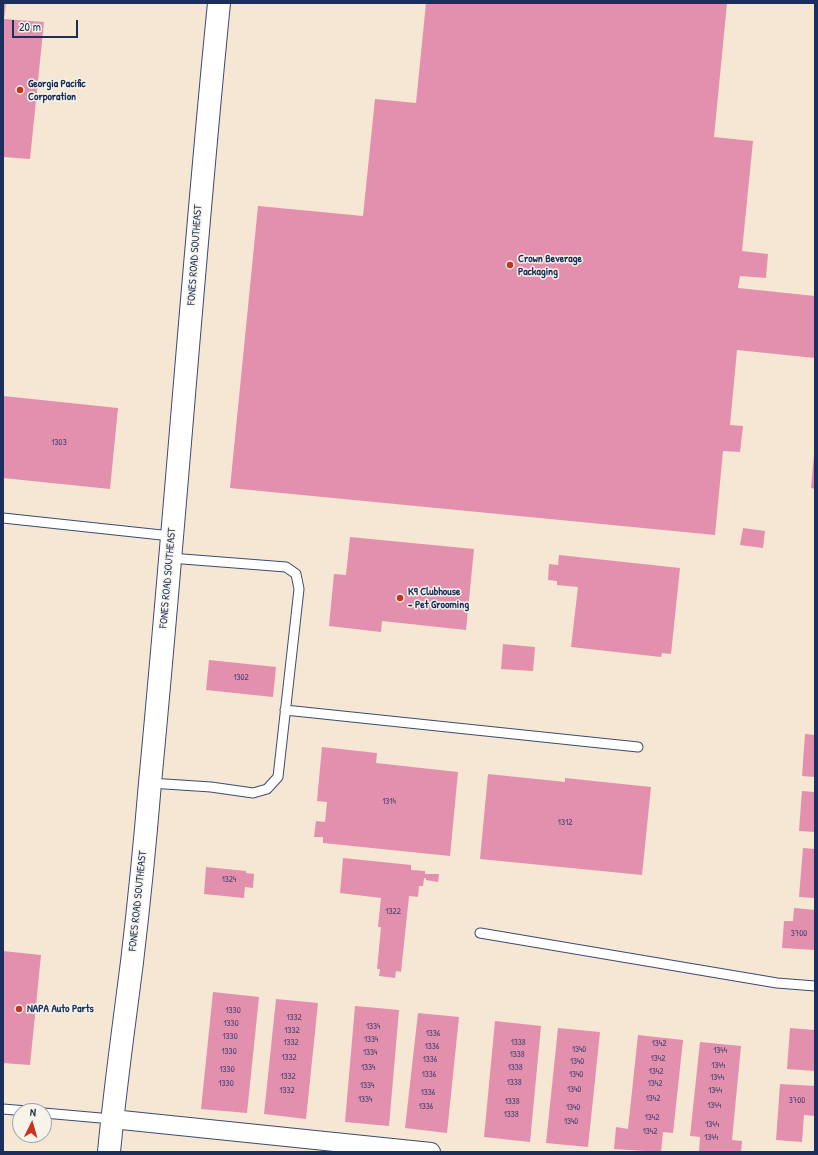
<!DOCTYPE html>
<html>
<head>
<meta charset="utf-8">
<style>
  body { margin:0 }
  #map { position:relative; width:818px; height:1155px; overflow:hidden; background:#f5e7d3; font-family:"Patrick Hand",sans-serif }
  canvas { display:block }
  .frame { position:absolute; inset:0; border:4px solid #1b2f5e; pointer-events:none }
  .north { position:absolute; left:12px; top:1103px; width:40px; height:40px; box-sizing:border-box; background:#f7f3e8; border:1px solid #9fa5b1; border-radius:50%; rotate:5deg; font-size:11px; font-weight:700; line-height:16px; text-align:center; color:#1b2f5e }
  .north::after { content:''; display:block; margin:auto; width:14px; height:18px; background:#c8321e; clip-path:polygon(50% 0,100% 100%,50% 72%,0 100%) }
  .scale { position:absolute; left:12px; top:20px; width:66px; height:18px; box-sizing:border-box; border:2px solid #1b2f5e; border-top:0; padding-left:5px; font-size:12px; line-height:14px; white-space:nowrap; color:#1b2f5e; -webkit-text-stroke:3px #f7f3e8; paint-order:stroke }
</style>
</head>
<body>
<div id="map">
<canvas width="818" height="1155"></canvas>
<div class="frame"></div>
<div class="north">N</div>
<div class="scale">20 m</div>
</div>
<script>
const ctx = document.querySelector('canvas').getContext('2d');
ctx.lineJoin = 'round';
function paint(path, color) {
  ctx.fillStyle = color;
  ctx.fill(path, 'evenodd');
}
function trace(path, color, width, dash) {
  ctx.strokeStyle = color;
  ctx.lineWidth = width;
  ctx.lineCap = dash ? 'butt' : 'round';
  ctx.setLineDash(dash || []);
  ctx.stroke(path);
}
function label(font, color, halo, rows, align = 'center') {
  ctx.font = font + ' "Patrick Hand",sans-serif';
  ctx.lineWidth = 3;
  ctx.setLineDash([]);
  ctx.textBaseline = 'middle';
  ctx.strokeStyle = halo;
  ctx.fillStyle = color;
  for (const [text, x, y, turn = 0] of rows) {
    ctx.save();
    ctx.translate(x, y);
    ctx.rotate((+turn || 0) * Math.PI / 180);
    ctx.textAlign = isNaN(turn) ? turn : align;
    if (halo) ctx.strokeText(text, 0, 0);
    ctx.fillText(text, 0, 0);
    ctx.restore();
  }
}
paint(new Path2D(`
  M3,3H6L4,19L44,22L30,159L3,157Z
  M426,3H727L714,137L753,141L742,251L768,254L766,278L740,276L738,288L815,296V358L737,350L730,425L743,426L740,452L723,451L715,535L230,488L258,206L363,216L375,99L416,103Z
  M3,396L118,408L110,489L3,478Z
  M814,454H815V489L811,488Z
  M743,528L765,531L763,548L740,545Z
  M350,537L474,549L466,630L382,621L381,632L329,626L334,574L346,575Z
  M559,555L680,568L671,654L662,653L661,657L571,647L578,587L557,585V581L548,580L549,564L558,565Z
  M503,644L535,647L533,671L501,669Z
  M209,660L276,667L273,697L206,690Z
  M805,734L815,735V777L802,776Z
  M322,747L377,753L376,763L458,772L450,856L323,843V837H314L316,821L325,822L327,802L317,801Z
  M488,774L565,782V778L651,787L642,875L480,859Z
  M802,791L815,792V832L799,831Z
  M803,848L815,849V898L799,897Z
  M343,858L411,865V870L425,871V874H439L438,882L426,880V878H424L423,886H419L418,897L409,896L401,972L396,971L395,978L379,976L380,969H377L381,927H378L381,898L340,893Z
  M206,867L246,871V873L254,874L253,888L245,887L244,898L204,894Z
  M794,908L815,910V950L782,948L784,921H793Z
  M3,951L41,955L30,1065L3,1063Z
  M213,992L259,997L247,1113L201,1109Z
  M276,999L318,1003L306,1119L264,1114Z
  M355,1006L399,1010L389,1126L345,1122Z
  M418,1013L459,1017L447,1133L405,1128Z
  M495,1021L541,1026L530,1142L484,1137Z
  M558,1028L600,1032L588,1147L546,1143Z
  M790,1028L815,1030V1071L787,1069Z
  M638,1035L683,1040L673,1133L663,1132L661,1152L614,1149L616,1127L628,1129Z
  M700,1042L741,1046L732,1140L742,1141L741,1152H699L700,1137L690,1136Z
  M780,1084L815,1086V1116L804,1115L802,1142L776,1140Z`), '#e390ae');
const service = new Path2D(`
  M3,518L171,536
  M285,710L638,747
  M150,783L211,787L253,793L267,789L278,777L299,589L296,574L286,567L170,558
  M480,933L777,983L815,986
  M3,1109L27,1111
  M44,1113L112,1119`);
const minor = new Path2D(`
  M112,1119L431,1152`);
const tertiary = new Path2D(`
  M109,1152C115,1088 124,1025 132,962C139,903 145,843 150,783C175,523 193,263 219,3`);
trace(service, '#3c4b70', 11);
trace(minor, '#3c4b70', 20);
trace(tertiary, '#3c4b70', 24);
trace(service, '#fff', 9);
trace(minor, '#fff', 18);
trace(tertiary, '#fff', 22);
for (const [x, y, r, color] of [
  [20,90,4,"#c8321e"],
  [510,265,4,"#c8321e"],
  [400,598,4,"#c8321e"],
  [19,1009,4,"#c8321e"]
]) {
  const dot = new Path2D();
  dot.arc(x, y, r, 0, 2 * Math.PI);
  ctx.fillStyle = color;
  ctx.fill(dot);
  trace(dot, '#f7f3e8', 1.5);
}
label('9px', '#4d4772', null, [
  ["1303",59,443],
  ["1302",241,678],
  ["1314",389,802],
  ["1312",565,823],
  ["1324",229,880],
  ["1322",393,912],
  ["3700",799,934],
  ["1330",233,1011],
  ["1332",294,1018],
  ["1330",231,1024],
  ["1334",373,1027],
  ["1332",292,1031],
  ["1336",433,1034],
  ["1330",230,1037],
  ["1334",371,1040],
  ["1332",291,1043],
  ["1338",518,1043],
  ["1342",659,1044],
  ["1336",432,1047],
  ["1340",579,1050],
  ["1344",720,1051],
  ["1330",229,1052],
  ["1334",370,1053],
  ["1338",517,1055],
  ["1332",289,1058],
  ["1342",658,1059],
  ["1336",430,1060],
  ["1340",577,1062],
  ["1344",718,1066],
  ["1334",368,1068],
  ["1338",515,1068],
  ["1330",227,1070],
  ["1342",656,1072],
  ["1336",429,1075],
  ["1340",576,1075],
  ["1332",288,1077],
  ["1344",717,1078],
  ["1338",514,1083],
  ["1330",226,1084],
  ["1342",655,1084],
  ["1334",367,1086],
  ["1340",574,1090],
  ["1332",287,1091],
  ["1344",715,1091],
  ["1336",428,1093],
  ["1342",653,1099],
  ["1334",365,1100],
  ["3700",797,1101],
  ["1338",512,1102],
  ["1344",714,1106],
  ["1336",426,1107],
  ["1340",573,1108],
  ["1338",511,1115],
  ["1342",652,1118],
  ["1340",571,1122],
  ["1344",712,1125],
  ["1342",650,1132],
  ["1344",711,1138]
]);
label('bold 11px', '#1b2f5e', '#f7f3e8', [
  ["Georgia Pacific",28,84],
  ["Corporation",28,97],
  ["Crown Beverage",518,259],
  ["Packaging",518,272],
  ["K9 Clubhouse",408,592],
  ["- Pet Grooming",408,605],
  ["NAPA Auto Parts",27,1009]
], 'left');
label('11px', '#1b2f5e', '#f7f3e8', [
  ["FONES ROAD SOUTHEAST",195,255,-86],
  ["FONES ROAD SOUTHEAST",168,578,-85],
  ["FONES ROAD SOUTHEAST",138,901,-84]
]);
</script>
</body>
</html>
